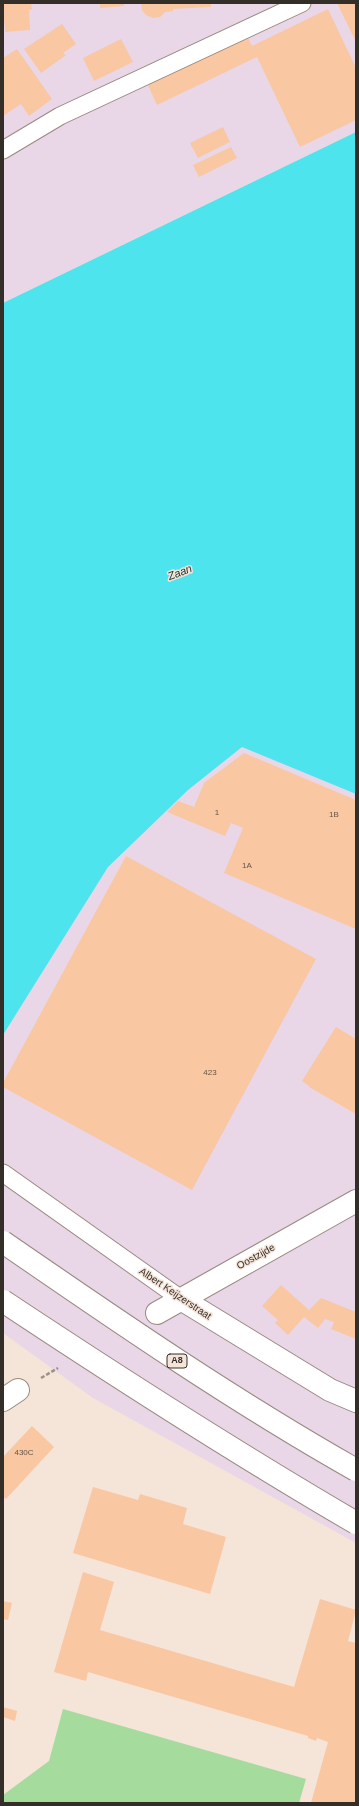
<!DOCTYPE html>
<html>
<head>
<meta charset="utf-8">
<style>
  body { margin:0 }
  #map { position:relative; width:359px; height:1806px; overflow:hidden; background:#f5e4d8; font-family:Arial,sans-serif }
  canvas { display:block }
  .frame { position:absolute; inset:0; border:4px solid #342e29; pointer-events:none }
</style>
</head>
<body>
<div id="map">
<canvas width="359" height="1806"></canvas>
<div class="frame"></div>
</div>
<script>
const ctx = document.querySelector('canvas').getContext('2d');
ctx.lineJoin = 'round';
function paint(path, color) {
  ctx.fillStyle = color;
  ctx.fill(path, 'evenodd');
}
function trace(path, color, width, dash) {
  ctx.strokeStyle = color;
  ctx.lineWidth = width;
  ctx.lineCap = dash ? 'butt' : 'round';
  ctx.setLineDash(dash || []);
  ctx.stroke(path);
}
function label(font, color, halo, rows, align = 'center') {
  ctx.font = font + ' Arial,sans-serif';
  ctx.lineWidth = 3;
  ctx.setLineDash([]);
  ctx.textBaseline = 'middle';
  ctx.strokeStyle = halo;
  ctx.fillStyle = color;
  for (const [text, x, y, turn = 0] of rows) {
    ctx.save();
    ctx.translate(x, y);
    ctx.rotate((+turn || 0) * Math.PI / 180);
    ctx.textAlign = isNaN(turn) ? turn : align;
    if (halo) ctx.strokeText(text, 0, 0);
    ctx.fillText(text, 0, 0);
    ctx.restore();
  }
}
paint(new Path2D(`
  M3,3H356V132L3,303Z
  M136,687L356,725V1543L93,1398L3,1333V951Z`), '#e9d7e8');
paint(new Path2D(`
  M63,1709L306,1779L299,1803H3V1795L49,1761Z`), '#a6db9e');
paint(new Path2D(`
  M356,132V794L242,747L188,790L108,867L3,1035V303Z`), '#4de4ed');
paint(new Path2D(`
  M3,3H31L32,9L29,10L30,30L5,32Z
  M100,3H124V6L100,8Z
  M141,3H211V7L173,9V11L165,12L160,17L153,18L146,15L142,10Z
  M337,3H356V42Z
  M328,9L356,68V120L300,147L257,57L157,105L147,83L247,36L252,46Z
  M62,24L76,44L63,53L66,55L41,73L24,49Z
  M121,39L133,62L94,81L83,58Z
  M17,49L52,99L29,116L21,104L3,116V58Z
  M223,127L230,142L198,158L190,143Z
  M231,147L237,158L199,177L193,165Z
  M244,753L356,800V929L224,873L243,828L231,823L225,836L167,812L178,801L194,807L204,783Z
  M126,856L316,959L192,1190L3,1087V1083Z
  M336,1027L356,1039V1114L309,1087V1086L302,1081Z
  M281,1285L309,1310L321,1298L356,1312V1339L331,1329L334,1322L325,1319L318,1328L304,1317L288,1335L275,1323L278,1320L262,1306Z
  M32,1426L54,1447L6,1499L3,1497V1457Z
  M93,1487L138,1500L140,1494L187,1508L183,1524L226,1537L210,1594L73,1553Z
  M83,1572L114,1582L100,1630L294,1687L320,1599L356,1610L348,1641L356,1643L355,1803H311L328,1742L317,1738L316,1741L308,1738V1736L88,1672L86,1681L54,1672Z
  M3,1601L12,1603L8,1620L3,1619Z
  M3,1707L17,1711L15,1721L3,1717Z`), '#f9c7a2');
const lane = new Path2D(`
  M3,150L60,116L302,3
  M3,1173L181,1299`);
const street = new Path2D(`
  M181,1299L330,1390L356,1401
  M157,1313L356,1201
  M3,1400L18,1390`);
trace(lane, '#99897e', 19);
trace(street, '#99897e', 24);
trace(new Path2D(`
  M41,1378L58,1368`), '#9b8f86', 2.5, [4, 2]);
trace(lane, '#fff', 17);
trace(street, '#fff', 22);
const highwayBridge = new Path2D(`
  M3,1242C119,1322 234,1401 356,1470
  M3,1301C119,1378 236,1453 356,1523`);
trace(highwayBridge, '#99897e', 24, []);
trace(highwayBridge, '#fff', 22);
label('8px', '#655447', null, [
  ["1",217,813],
  ["1B",334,815],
  ["1A",247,866],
  ["423",210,1073],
  ["430C",24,1453]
]);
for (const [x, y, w] of [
  [177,1361,20]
]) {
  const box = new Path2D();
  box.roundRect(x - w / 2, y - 7, w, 14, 3);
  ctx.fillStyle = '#f5e4d8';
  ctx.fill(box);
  trace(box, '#342e29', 1);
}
label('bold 9px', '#342e29', null, [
  ["A8",177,1361]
]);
label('10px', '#342e29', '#f5e4d8', [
  ["Oostzijde",256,1257,-29],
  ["Albert Keijzerstraat",175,1294,34]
]);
label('italic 11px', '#1d3638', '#f5e4d8', [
  ["Zaan",180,573,-21]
]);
</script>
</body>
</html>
